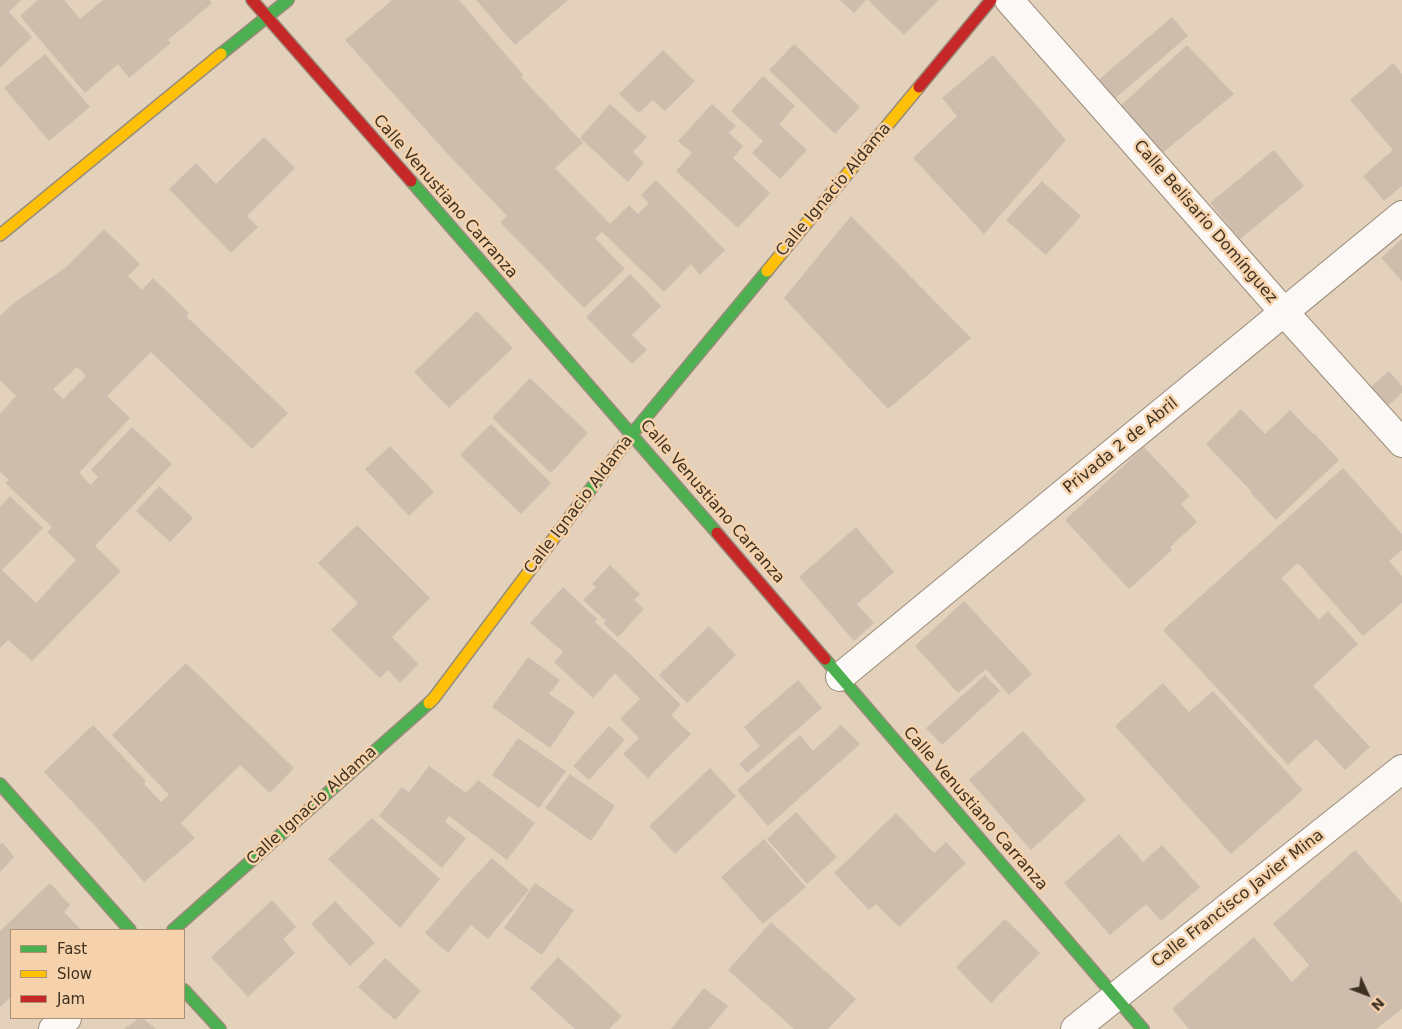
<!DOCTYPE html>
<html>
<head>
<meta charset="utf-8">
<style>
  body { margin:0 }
  #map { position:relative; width:1402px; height:1029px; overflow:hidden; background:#e4d1bc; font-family:"DejaVu Sans",sans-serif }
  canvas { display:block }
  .legend { position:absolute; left:10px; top:929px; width:175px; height:90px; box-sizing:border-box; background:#f5d2ab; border:1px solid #ac9274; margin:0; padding:6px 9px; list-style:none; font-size:15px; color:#3e3121 }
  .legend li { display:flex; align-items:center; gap:10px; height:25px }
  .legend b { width:25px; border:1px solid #ac9274 }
  .north { position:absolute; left:1342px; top:969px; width:50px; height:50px; -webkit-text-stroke:4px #f5d2ab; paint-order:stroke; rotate:133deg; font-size:14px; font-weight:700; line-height:20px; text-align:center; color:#3e3121 }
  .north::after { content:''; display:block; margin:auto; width:18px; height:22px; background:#3e3121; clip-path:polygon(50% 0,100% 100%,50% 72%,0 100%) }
</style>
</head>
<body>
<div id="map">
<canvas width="1402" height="1029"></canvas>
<ul class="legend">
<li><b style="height:6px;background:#4caf50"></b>Fast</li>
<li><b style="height:6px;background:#ffc107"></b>Slow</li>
<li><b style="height:6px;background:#c62828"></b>Jam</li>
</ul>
<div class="north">N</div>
</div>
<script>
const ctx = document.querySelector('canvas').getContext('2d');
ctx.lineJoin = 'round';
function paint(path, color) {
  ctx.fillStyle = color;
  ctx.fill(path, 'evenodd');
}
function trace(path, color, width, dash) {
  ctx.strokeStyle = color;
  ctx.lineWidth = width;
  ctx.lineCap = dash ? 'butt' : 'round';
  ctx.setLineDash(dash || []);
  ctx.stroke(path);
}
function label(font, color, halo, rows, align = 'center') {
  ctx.font = font + ' "DejaVu Sans",sans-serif';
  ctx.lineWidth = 5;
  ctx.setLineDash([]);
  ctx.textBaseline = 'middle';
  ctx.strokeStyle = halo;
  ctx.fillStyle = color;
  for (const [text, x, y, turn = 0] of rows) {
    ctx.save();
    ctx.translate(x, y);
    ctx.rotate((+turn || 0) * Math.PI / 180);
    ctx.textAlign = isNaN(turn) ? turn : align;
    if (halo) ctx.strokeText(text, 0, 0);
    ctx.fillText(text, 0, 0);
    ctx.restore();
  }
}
paint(new Path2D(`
  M0,0H21L9,12L32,37L0,68Z
  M38,0H64L80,19L103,0H209L212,3L168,40L171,43L129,78L118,64L85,93L20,16Z
  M392,0H459L524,76L521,77L583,143L555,168L610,224L629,205L638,214L649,203L641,195L656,180L725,250L700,275L691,264L664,292L602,232L595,238L625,269L584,308L500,222L507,216L444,150L345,40Z
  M476,0H568L515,45Z
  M840,0H866L854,13Z
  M868,0H939L904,35Z
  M1172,17L1188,36L1112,101L1096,82Z
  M794,44L860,107L835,134L769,70Z
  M1187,45L1234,94L1160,155L1118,108Z
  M663,50L695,81L665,111L653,100L639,113L619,94Z
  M45,54L90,107L49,141L4,88Z
  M993,55L1066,140L984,234L913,158L957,116L942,98Z
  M1393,63L1402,74V186L1384,201L1363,176L1393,150L1350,100Z
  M763,76L795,106L779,124L807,150L780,179L752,153L763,141L731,111Z
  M610,104L647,137L633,152L644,163L628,182L580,138Z
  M712,104L736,126L729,133L743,146L733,158L770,193L738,228L676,171L692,153L678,141Z
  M264,137L295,168L247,216L258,227L231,253L169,189L196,163L216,184Z
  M1274,150L1304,186L1240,239L1210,203Z
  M1042,181L1081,216L1046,255L1006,220Z
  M851,216L971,338L888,409L784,298Z
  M104,229L140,264L128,276L142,290L153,278L189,313L186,316L288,413L252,449L151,352L107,396L130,418L79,473L91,485L98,477L91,470L132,427L172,464L95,546L121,571L32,661L8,640L0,648V507L10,496L43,528L2,570L36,603L76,560L47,532L52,527L5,483L9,480L0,472V414L16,396L0,380V316L15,302L65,268ZM77,367L86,376L63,399L53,389Z
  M1402,239V281L1381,258Z
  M630,274L661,306L632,335L647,350L632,364L586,317Z
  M477,311L513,348L449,408L414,372Z
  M1389,371L1402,386V393L1381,412L1365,392Z
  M530,378L588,433L551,473L492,418Z
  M1241,409L1265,434L1290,410L1313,434L1314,433L1339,460L1276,520L1251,493L1252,492L1206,444Z
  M491,424L551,483L521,514L460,455Z
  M390,446L434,492L409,516L365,469Z
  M1144,447L1190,496L1181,504L1197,522L1170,547L1172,550L1129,589L1065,520Z
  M1343,468L1402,534V550L1389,561L1402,576V603L1363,636L1298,563L1281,578L1319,620L1328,611L1358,644L1313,686L1370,747L1345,770L1316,739L1288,765L1163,630Z
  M159,486L193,518L170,542L136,511Z
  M357,525L430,598L392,637L418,664L400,683L388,670L380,678L331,630L358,603L318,563Z
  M856,527L894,572L857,604L874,623L854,641L799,577Z
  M610,565L640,594L634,600L644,609L618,637L603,623L606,621L583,600L596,587L592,584Z
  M563,587L597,619L595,622L631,655L681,705L671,715L691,734L648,778L623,754L639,738L620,719L640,699L615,673L593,698L554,662L563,652L530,623Z
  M964,601L1032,674L1009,695L986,669L958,693L915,646Z
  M709,626L736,655L687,703L659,675Z
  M528,657L560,680L549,694L575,712L550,748L492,707Z
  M186,663L294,768L270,793L240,765L181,823L195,838L144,882L97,828L44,772L93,725L146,781L144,784L161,802L169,795L112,735Z
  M985,675L1000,691L942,745L926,728Z
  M798,680L822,708L747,773L739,764L760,746L744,727Z
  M1163,683L1189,712L1213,691L1303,790L1231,854L1115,726Z
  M841,725L860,744L768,826L737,790L800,735L813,751Z
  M609,726L625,740L589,780L573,766Z
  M1023,731L1086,800L1031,850L969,780Z
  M518,738L566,771L539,808L492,775Z
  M429,766L466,793L478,780L535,823L507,860L449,816L445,822L466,838L442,868L379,816L402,787L409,792Z
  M710,768L736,796L675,854L649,826Z
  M570,774L615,806L591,841L545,808Z
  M796,812L837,857L807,884L767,839Z
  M896,813L934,853L946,842L966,863L899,927L876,904L869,910L834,873Z
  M372,818L440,879L400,928L328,859Z
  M1119,834L1143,862L1162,845L1200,887L1161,921L1146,904L1110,935L1064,883Z
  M764,839L806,887L763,924L721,877Z
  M3,843L14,857L0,872V844Z
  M1355,850L1402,903V1009L1376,1029H1189L1172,1009L1254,937L1292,982L1309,965L1273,924Z
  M492,858L529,890L488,939L471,925L448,953L425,933L469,882Z
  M50,883L70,905L64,912L81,930H11V997L0,1007V931Z
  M535,883L574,910L542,955L504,928Z
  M272,900L296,927L283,939L295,953L248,997L211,957Z
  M335,901L375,943L350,966L311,924Z
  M1005,919L1040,953L991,1003L956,967Z
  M771,922L856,999L828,1029H794L728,970Z
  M558,957L622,1016L609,1029H575L530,988Z
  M385,958L421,991L395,1020L358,987Z
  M704,988L728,1006L709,1029H671Z
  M139,1018H142L156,1029H124Z`), '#cebcad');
const street = new Path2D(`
  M1009,0L1284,312L1402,443
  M840,677L1402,215
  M53,1029L67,1018
  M1075,1029L1402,769`);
const fast = new Path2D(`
  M221,54L288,0
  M411,181L717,533
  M566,522L632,434L767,271
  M825,659L1143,1029
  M0,784L130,930
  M173,930L429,703
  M184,990L220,1029`);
const slow = new Path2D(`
  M0,235L221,54
  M767,271L919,87
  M429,703L434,698L566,522`);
const jam = new Path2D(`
  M252,0L411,181
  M919,87L991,0
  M717,533L825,659`);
trace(street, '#9a8c7b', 30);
trace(fast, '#9a8c7b', 14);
trace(slow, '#9a8c7b', 14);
trace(jam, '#9a8c7b', 14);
trace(street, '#fbf8f5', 28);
trace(fast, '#4caf50', 11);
trace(slow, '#ffc107', 11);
trace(jam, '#c62828', 11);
label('16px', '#3e3121', '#f5d2ab', [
  ["Calle Ignacio Aldama",834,190,-50],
  ["Calle Venustiano Carranza",445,197,49],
  ["Calle Belisario Domínguez",1205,222,49],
  ["Privada 2 de Abril",1121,446,-39],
  ["Calle Venustiano Carranza",712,502,49],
  ["Calle Ignacio Aldama",579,505,-53],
  ["Calle Ignacio Aldama",312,806,-42],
  ["Calle Venustiano Carranza",975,809,49],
  ["Calle Francisco Javier Mina",1238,899,-38]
]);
</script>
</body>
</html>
